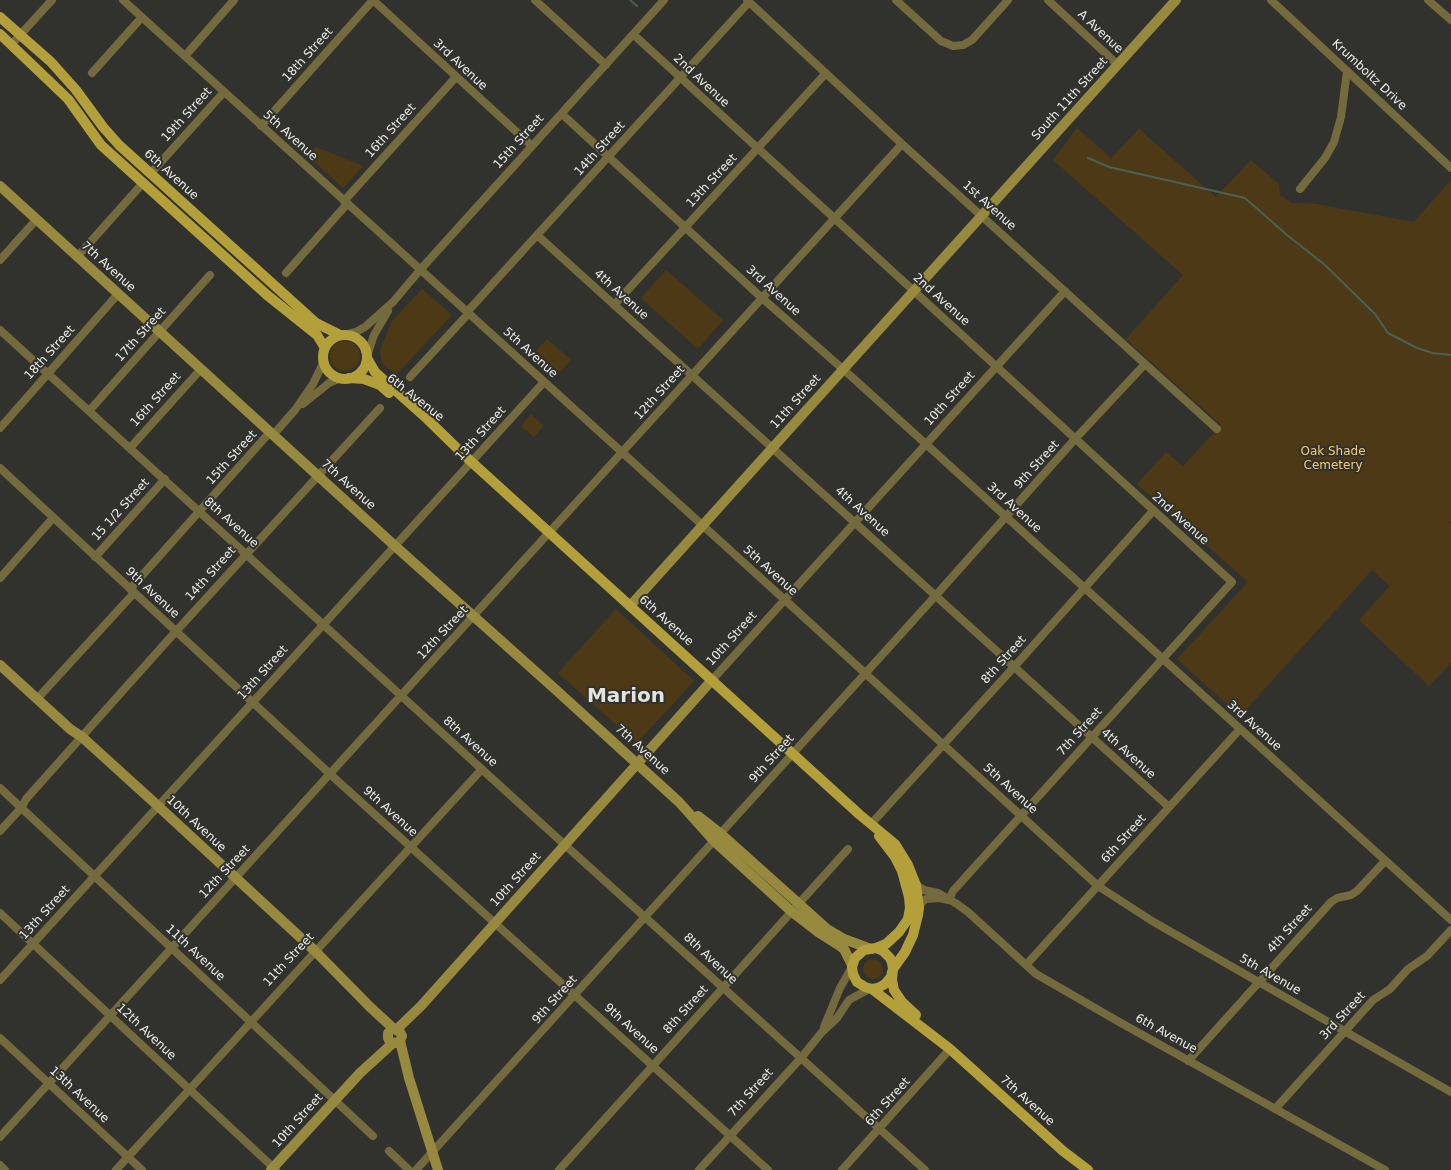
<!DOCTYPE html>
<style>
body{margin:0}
canvas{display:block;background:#31322e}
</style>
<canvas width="1451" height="1170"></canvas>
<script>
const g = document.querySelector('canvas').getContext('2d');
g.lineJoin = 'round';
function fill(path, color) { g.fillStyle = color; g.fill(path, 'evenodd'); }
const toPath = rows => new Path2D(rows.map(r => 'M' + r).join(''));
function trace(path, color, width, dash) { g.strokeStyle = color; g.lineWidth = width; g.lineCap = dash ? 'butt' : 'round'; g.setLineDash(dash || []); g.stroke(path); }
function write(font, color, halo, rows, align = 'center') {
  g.font = font + ' "DejaVu Sans",sans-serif'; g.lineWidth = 4; g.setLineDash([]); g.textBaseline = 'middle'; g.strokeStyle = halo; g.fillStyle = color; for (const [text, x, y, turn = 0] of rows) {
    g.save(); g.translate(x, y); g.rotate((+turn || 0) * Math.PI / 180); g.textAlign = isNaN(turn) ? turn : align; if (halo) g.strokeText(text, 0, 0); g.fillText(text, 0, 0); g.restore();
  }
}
fill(toPath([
 [1077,128,1111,158,1139,129,1216,197,1251,160,1279,184,1280,195,1291,203,1316,204,1414,222,1451,180,1451,521,1450,522,1451,524,1451,663,1429,686,1359,620,1390,586,1372,570,1240,716,1177,659,1248,582,1137,484,1166,452,1183,466,1221,425,1126,339,1183,275,1053,160],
 [316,147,363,166,343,188,308,156],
 [666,270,723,320,698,349,641,298],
 [422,289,452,315,396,375,382,363,380,350,392,321],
 [547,339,571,360,559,373,536,351],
 '330 356a15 15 0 1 1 30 0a15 15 0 1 1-30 0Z',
 [531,414,544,426,534,437,521,426],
 [616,609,694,681,637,743,558,673],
 '863 969a10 10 0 1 1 20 0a10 10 0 1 1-20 0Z'
]), '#4d3915');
trace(toPath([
 [630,0,637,6],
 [1088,158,1109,167,1245,198,1287,235,1325,265,1375,314,1388,333,1417,348,1432,353,1451,355]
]), '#4b6154', 2);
trace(toPath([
 [123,0,785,600,1098,886,1152,921,1451,1092],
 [373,0,532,146],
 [535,0,606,65],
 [747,0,902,144,1217,429],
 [896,0,941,41,953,46,963,45,972,40,1008,0],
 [1048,0,1118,65],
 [1271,0,1451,168],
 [1428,0,1451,20],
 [634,35,1232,582,953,891,949,900],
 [11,45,52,0],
 [185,56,234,0],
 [92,73,142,17],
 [562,114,762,298,853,378,1451,920],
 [261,126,373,0],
 [151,173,224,92],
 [1300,189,1325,158,1334,142,1341,117,1347,71],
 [344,201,456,77],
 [537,235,1169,807],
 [77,257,143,183],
 [0,260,36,220],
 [286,273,347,204],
 [614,305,757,149,826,73],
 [467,312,749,2],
 [0,330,565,845,925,1170],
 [344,335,356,332,365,327,393,302,420,270,664,0],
 [367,356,374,335,388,311],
 [410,377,468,314],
 [303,404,329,383,340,378],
 [89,411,210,275],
 [0,428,118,294],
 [273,435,295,410,313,384,324,361],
 [130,448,201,369],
 [0,468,330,774,768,1170],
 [95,557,165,479],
 [0,578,53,518],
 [130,589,270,432],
 [712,680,1065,291],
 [37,699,134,593],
 [0,788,373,1136],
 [871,824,1014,667,1153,511],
 [0,831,22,807,26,799,169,639,380,408],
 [916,885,924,890,938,893,957,904,968,912,1036,974,1121,1023,1385,1170],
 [919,908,922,902,926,899,940,898,947,900],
 [0,913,276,1170],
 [1026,965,1240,729],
 [0,980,544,382],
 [824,1027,840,988,852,967],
 [0,1038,142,1170],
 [1188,1061,1331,902,1337,898,1351,895,1357,891,1385,861],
 [1275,1109,1373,1000,1390,989,1408,969,1427,956,1451,930],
 [0,1137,902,144],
 [389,1151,409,1170],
 [0,1165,5,1170],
 [116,1170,482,769],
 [416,1170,929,603,1075,439,1145,364],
 [559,1170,848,849],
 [699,1170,801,1058,822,1032,837,1018,849,1000,869,989],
 [842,1170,950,1049]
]), '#736a3d', 8);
trace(toPath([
 [0,186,395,546,555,689,679,802,714,841,791,911,818,932,840,946,844,949,852,965],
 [630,606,1176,0],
 [0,665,70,729,82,737,158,806,315,951,370,1007,394,1029,400,1032,402,1036,400,1041,396,1043,390,1042,388,1038,388,1033],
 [698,816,721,834,827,929,844,939,871,949],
 [396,1030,421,1006,712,680],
 [400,1041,409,1078,438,1170],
 [271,1170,360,1073,393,1043]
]), '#97893d', 10);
trace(toPath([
 [0,17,51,62,76,90,103,127,119,145,316,323,340,335],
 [0,34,68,99,101,145,267,295,317,335,325,348],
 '323 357a22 22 0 1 1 44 0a22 22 0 1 1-44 0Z',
 [367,358,375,372,386,382,424,416,465,456,860,815,895,844,908,865,916,885,919,908,918,915,913,935,905,952,893,969],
 [349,378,364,379,380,385,389,393],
 [876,948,886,944,899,932,908,919,910,908,909,897,902,871,895,857,879,836],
 [892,972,891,977,885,984,878,988,872,989,865,987,857,982,853,974,852,967,855,958,864,950,876,948,883,951,890,958,892,963,893,969,892,980,894,990,902,1002,916,1015],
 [872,989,950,1049,1063,1151,1088,1170]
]), '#b3a03a', 10);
write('12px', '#ededea', '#31322e', [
 ["A Avenue",1100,32,43],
 ["18th Street",308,55,-48],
 ["3rd Avenue",460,65,43],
 ["Krumboltz Drive",1369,75,43],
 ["2nd Avenue",701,81,43],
 ["South 11th Street",1070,99,-48],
 ["19th Street",187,115,-48],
 ["16th Street",391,131,-48],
 ["5th Avenue",290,136,42],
 ["15th Street",519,142,-48],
 ["14th Street",600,149,-48],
 ["6th Avenue",171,175,42],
 ["13th Street",712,181,-47],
 ["1st Avenue",989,206,42],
 ["7th Avenue",108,267,42],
 ["3rd Avenue",773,291,42],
 ["4th Avenue",621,295,42],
 ["2nd Avenue",941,300,42],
 ["17th Street",141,335,-48],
 ["18th Street",50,353,-48],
 ["5th Avenue",530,353,42],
 ["12th Street",660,393,-48],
 ["6th Avenue",415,398,38],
 ["10th Street",950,399,-48],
 ["16th Street",156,400,-48],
 ["11th Street",796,402,-48],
 ["13th Street",481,434,-48],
 ["15th Street",232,458,-48],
 ["9th Street",1037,465,-48],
 ["7th Avenue",348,485,42],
 ["3rd Avenue",1014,508,42],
 ["15 1/2 Street",121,510,-48],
 ["4th Avenue",862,512,42],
 ["2nd Avenue",1180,519,42],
 ["8th Avenue",231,523,42],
 ["5th Avenue",770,571,42],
 ["14th Street",211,574,-48],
 ["9th Avenue",152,593,43],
 ["6th Avenue",666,621,42],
 ["12th Street",443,633,-47],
 ["10th Street",732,639,-48],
 ["8th Street",1004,660,-48],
 ["13th Street",263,673,-48],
 ["3rd Avenue",1254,726,42],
 ["7th Street",1080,732,-48],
 ["8th Avenue",470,742,42],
 ["7th Avenue",642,750,42],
 ["4th Avenue",1128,754,42],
 ["9th Street",772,759,-48],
 ["5th Avenue",1010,789,42],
 ["9th Avenue",390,812,42],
 ["10th Avenue",196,824,43],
 ["6th Street",1124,839,-48],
 ["12th Street",225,872,-47],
 ["10th Street",516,880,-48],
 ["13th Street",45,913,-48],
 ["4th Street",1290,929,-48],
 ["11th Avenue",195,953,43],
 ["8th Avenue",710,959,43],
 ["11th Street",289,960,-47],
 ["5th Avenue",1270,975,30],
 ["9th Street",555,1000,-48],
 ["8th Street",686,1010,-48],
 ["3rd Street",1343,1016,-47],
 ["9th Avenue",631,1029,42],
 ["12th Avenue",146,1032,43],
 ["6th Avenue",1166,1034,29],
 ["7th Street",751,1093,-48],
 ["13th Avenue",79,1095,43],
 ["7th Avenue",1027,1101,42],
 ["6th Street",888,1102,-48],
 ["10th Street",298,1121,-48]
]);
write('12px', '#f8c977', '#31322e', [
 ["Oak Shade",1333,452],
 ["Cemetery",1333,466]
]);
write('bold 20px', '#e3e4df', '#31322e', [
 ["Marion",626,697]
]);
</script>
